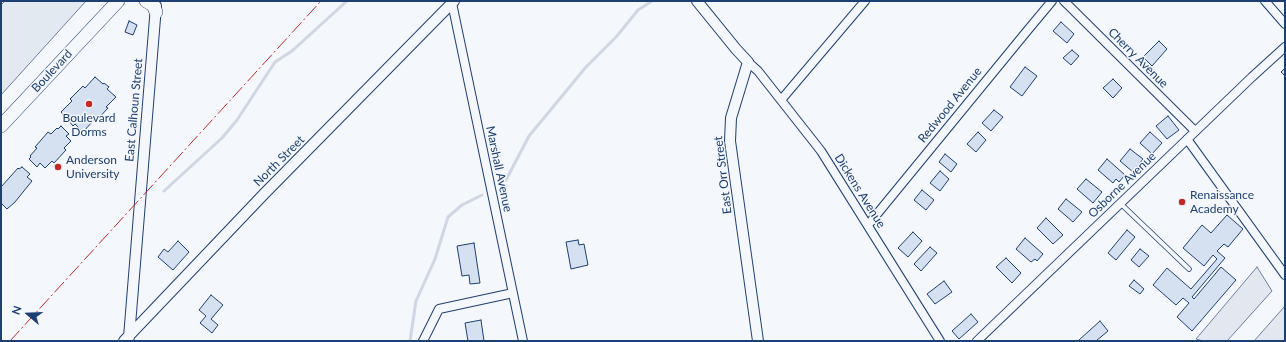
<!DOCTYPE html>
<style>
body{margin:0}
#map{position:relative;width:1286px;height:342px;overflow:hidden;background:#f4f7fb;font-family:Lato,sans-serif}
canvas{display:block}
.frame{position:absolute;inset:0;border:2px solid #1d3f73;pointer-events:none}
.north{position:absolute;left:8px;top:294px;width:40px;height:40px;-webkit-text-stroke:3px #f4f7fb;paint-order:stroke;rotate:289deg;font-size:11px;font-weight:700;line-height:16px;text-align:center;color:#1d3f73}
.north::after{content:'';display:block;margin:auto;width:14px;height:18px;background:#1d3f73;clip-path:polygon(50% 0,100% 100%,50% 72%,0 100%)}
</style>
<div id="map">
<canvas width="1286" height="342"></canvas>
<div class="frame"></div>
<div class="north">N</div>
</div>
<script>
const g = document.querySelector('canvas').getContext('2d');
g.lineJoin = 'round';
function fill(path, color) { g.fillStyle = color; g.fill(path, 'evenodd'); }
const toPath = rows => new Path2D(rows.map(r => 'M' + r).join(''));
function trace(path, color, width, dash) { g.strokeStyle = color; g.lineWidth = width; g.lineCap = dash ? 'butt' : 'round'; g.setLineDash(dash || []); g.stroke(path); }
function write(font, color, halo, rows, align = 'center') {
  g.font = font + ' Lato,sans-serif'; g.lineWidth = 3; g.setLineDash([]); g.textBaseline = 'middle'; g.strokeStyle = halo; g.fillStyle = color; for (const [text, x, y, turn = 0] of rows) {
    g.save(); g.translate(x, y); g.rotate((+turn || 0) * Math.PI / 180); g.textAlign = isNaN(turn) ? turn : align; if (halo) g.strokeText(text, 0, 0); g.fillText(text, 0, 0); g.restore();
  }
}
const green = toPath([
 [5,1,86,1,1,95,1,5,5,1]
]);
fill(green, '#e3e9f0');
trace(green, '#687fa3', 1);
const parking = toPath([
 [1257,267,1272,291,1227,341,1203,341,1196,339,1257,267],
 [1285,306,1285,341,1254,341,1285,306]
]);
fill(parking, '#e3e8f0');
trace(parking, '#687fa3', 1);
trace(toPath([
 [506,180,529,136,586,67,617,36,638,10,652,1],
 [164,191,222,138,237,120,275,62,292,51,347,1],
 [410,341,416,301,435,259,448,217,462,205,482,195]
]), '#cfd7e4', 3);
const building = toPath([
 [129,21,137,25,133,35,125,32,129,21],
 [1061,22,1074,34,1067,43,1053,31,1061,22],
 [1159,41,1167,49,1152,66,1143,57,1159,41],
 [1072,50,1079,56,1071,65,1063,58,1072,50],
 [1025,67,1037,76,1022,96,1010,87,1025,67],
 [1285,68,1285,76,1281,72,1285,68],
 [95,77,103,84,104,83,109,87,107,89,116,97,106,107,108,108,95,122,93,121,83,132,75,124,73,126,61,112,72,101,70,99,83,86,85,88,95,77],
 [1113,79,1122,88,1113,98,1103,88,1113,79],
 [994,110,1003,117,991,131,982,123,994,110],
 [1168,116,1179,130,1167,139,1156,126,1168,116],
 [61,126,69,134,66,136,71,141,64,148,66,150,54,163,52,161,45,168,40,163,37,167,29,159,31,157,30,156,37,148,35,147,48,132,51,134,57,128,58,129,61,126],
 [978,132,986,140,976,152,967,144,978,132],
 [1150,132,1162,143,1152,154,1140,143,1150,132],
 [1130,149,1143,159,1133,172,1120,161,1130,149],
 [945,154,957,164,951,172,939,162,945,154],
 [1107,159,1125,175,1119,182,1116,179,1113,183,1098,170,1107,159],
 [22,167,30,174,27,177,32,181,15,202,7,209,2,204,1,205,1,187,18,168,19,169,22,167],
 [940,171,949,179,940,191,930,183,940,171],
 [1086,179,1102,192,1093,203,1077,189,1086,179],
 [922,190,934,200,926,210,914,200,922,190],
 [1066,199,1082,212,1073,222,1058,209,1066,199],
 [1227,215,1243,229,1228,247,1224,244,1217,251,1225,258,1192,297,1194,299,1221,267,1236,280,1192,331,1177,317,1189,303,1183,298,1176,305,1153,285,1167,268,1191,289,1217,259,1213,255,1204,266,1183,248,1202,225,1211,233,1227,215],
 [1046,218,1063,235,1053,244,1037,228,1046,218],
 [1127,230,1135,237,1116,260,1108,253,1127,230],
 [913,232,922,241,908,257,898,248,913,232],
 [1025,238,1043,254,1037,261,1035,259,1031,262,1016,249,1025,238],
 [578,240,579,245,584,244,588,265,571,269,566,242,578,240],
 [178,241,189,252,173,270,158,257,164,249,168,252,178,241],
 [474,243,480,283,470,284,469,275,462,276,457,246,474,243],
 [930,247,937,253,921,271,914,264,930,247],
 [1140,249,1149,256,1139,267,1131,260,1140,249],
 [1006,258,1021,273,1012,283,996,267,1006,258],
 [1134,280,1144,289,1140,294,1129,286,1134,280],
 [944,281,952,292,935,304,927,294,944,281],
 [211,295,223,305,211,319,218,325,212,333,200,323,206,316,199,310,211,295],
 [971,314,978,322,959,339,952,331,971,314],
 [481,320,484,341,468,341,465,323,481,320],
 [1100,321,1108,331,1096,341,1080,341,1079,340,1100,321]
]);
fill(building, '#d5e0f0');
trace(building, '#1d3f73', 1);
const service = toPath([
 [1121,204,1189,269]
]);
const minor = toPath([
 [1064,1,1195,131],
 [1265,1,1285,24],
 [452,3,523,341],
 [748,62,758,71,821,151,940,341],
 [781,100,865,1],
 [1187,139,1285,275],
 [868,225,1027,31,1052,1],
 [423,341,439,309,513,293],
 [977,341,1252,77,1285,47]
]);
const tertiary = toPath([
 [697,1,736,49,748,62,731,118,730,141,758,341],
 [129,337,156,6],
 [124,341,264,194,454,1]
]);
const primary = toPath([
 [146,1,153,5,156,12],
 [1,126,118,1]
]);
trace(service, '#1d3f73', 5.5);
trace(minor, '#1d3f73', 10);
trace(tertiary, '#1d3f73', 12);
trace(primary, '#1d3f73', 14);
trace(service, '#f4f7fb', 4);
trace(minor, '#f4f7fb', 8);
trace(tertiary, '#f4f7fb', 10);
trace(primary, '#f4f7fb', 13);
trace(toPath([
 [10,341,321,1]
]), '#c62828', 1, [14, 3, 2, 3]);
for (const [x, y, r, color] of [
 [89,104,4,"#c62828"],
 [58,167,4,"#c62828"],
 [1182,202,4,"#c62828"]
]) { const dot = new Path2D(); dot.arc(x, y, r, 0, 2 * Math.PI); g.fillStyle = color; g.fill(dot); trace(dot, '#f4f7fb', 1.5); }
write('12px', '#1d3f73', '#f4f7fb', [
 ["Cherry Avenue",1138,58,45],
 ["Boulevard",52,71,-47],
 ["Redwood Avenue",950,105,-51],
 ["East Calhoun Street",134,110,-85],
 ["North Street",279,161,-45],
 ["Marshall Avenue",499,169,78],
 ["East Orr Street",723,175,-97],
 ["Osborne Avenue",1122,185,-44],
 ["Dickens Avenue",860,191,58]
]);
write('12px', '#1d3f73', '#f4f7fb', [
 ["Boulevard",89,118,"center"],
 ["Dorms",89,132,"center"],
 ["Anderson",66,160],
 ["University",66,174],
 ["Renaissance",1190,195],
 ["Academy",1190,209]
], 'left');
</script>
